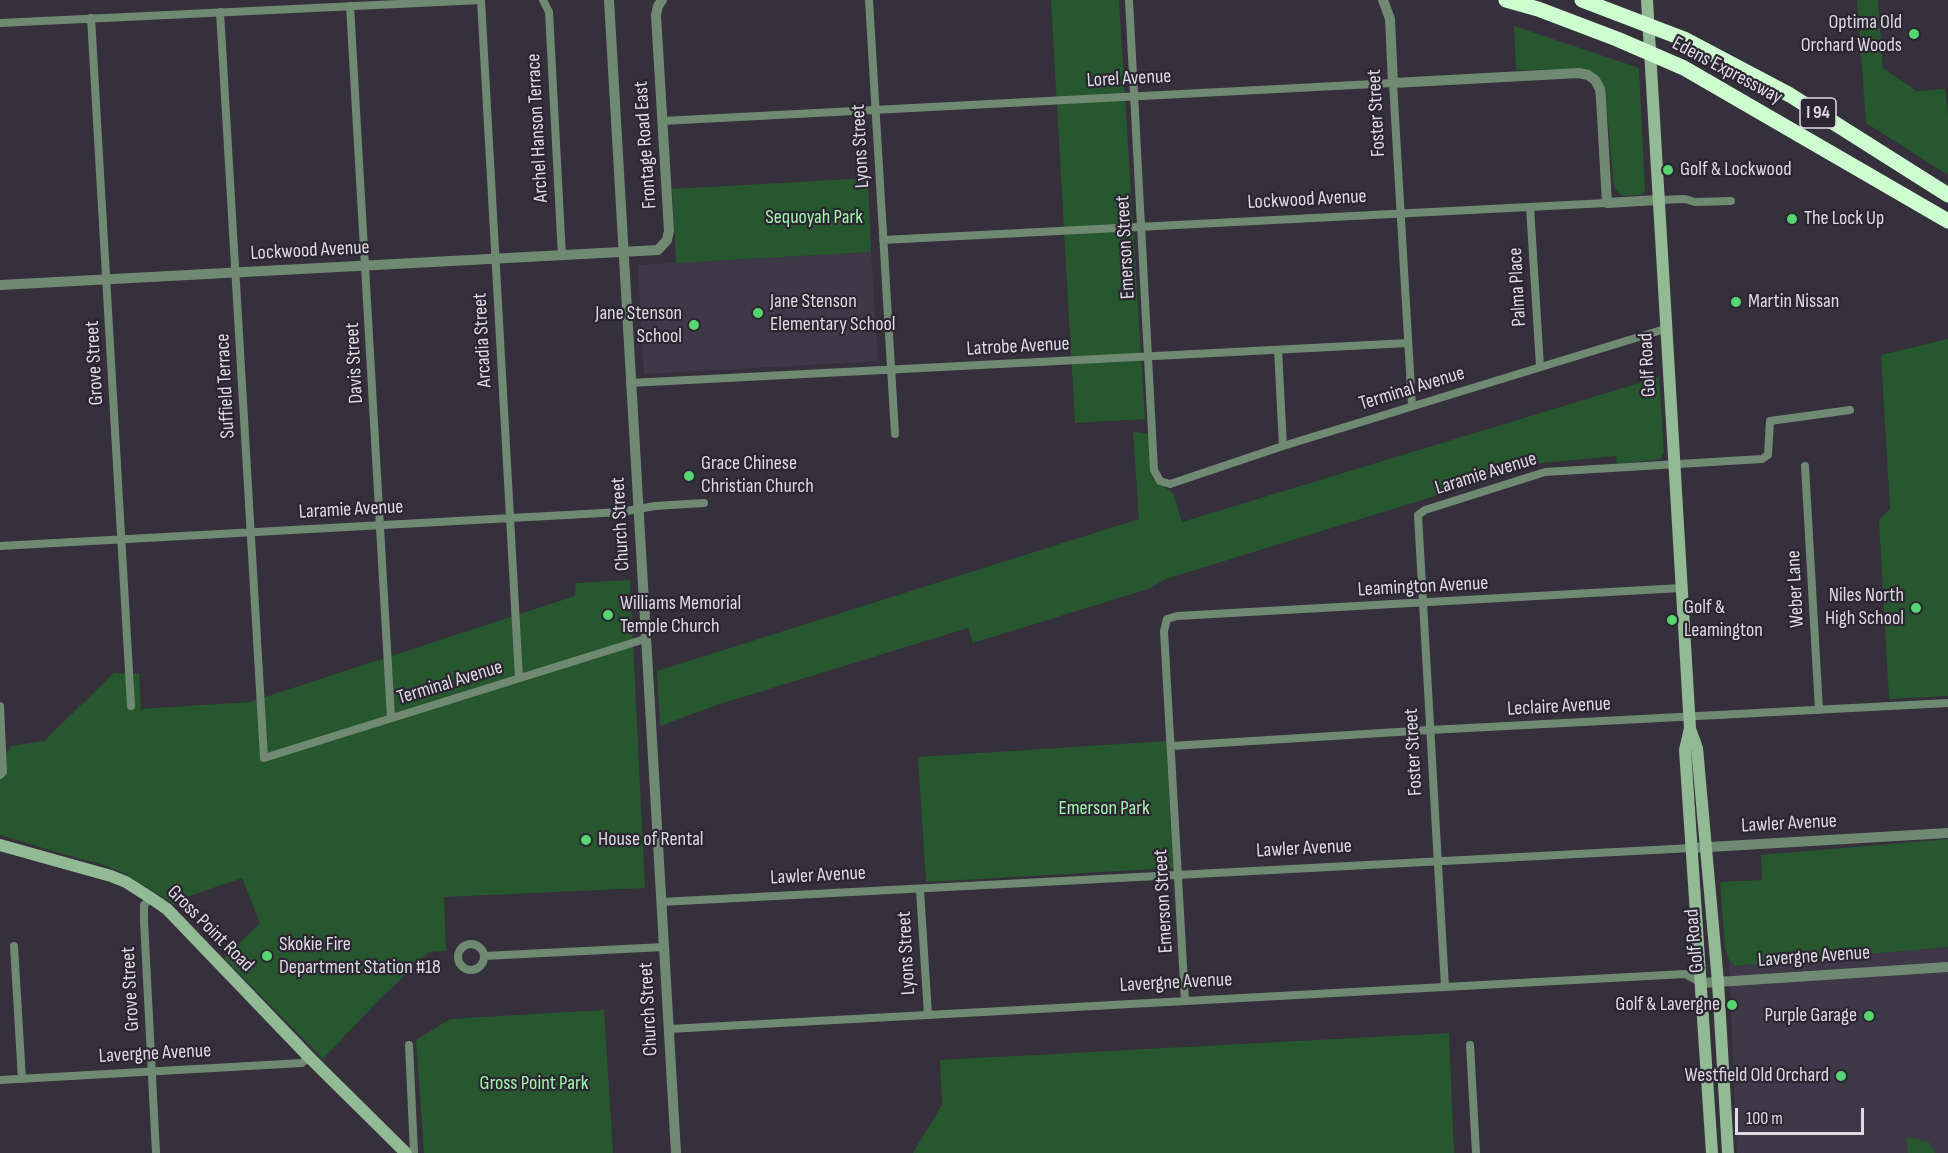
<!DOCTYPE html>
<style>
body{margin:0}
#map{position:relative;width:1948px;height:1153px;overflow:hidden;background:#35303b;font-family:"Sofia Sans Condensed",sans-serif}
canvas{display:block}
.scale{position:absolute;left:1735px;top:1108px;width:129px;height:27px;box-sizing:border-box;border:3px solid #dedbe3;border-top:0;padding-left:8px;font-size:18px;line-height:21px;white-space:nowrap;color:#dedbe3;-webkit-text-stroke:4px #2b2631;paint-order:stroke}
</style>
<div id="map">
<canvas width="1948" height="1153"></canvas>
<div class="scale">100 m</div>
</div>
<script>
const g = document.querySelector('canvas').getContext('2d');
g.lineJoin = 'round';
function fill(path, color) { g.fillStyle = color; g.fill(path, 'evenodd'); }
const toPath = rows => new Path2D(rows.map(r => 'M' + r).join(''));
function trace(path, color, width, dash) { g.strokeStyle = color; g.lineWidth = width; g.lineCap = dash ? 'butt' : 'round'; g.setLineDash(dash || []); g.stroke(path); }
function write(font, color, halo, rows, align = 'center') {
  g.font = font + ' "Sofia Sans Condensed",sans-serif'; g.lineWidth = 4.5; g.setLineDash([]); g.textBaseline = 'middle'; g.strokeStyle = halo; g.fillStyle = color; for (const [text, x, y, turn = 0] of rows) {
    g.save(); g.translate(x, y); g.rotate((+turn || 0) * Math.PI / 180); g.textAlign = isNaN(turn) ? turn : align; if (halo) g.strokeText(text, 0, 0); g.fillText(text, 0, 0); g.restore();
  }
}
fill(toPath([
 [871,252,878,361,644,374,638,265],
 [1948,947,1948,1153,1737,1153,1729,960,1736,966]
]), '#3f3849');
fill(toPath([
 [1051,0,1119,0,1145,419,1075,423],
 [1857,0,1878,0,1883,68,1917,91,1945,89,1948,114,1948,175,1866,123],
 [1514,26,1639,68,1645,192,1640,195,1622,196,1614,187,1606,99,1585,69,1516,70],
 [868,178,871,252,676,263,672,189],
 [1948,339,1948,696,1889,699,1879,520,1890,509,1881,355],
 [1659,377,1664,452,1660,459,1617,464,1616,456,1542,463,1166,579,1148,589,973,643,968,628,720,704,660,726,657,671,1139,519,1133,432,1149,434,1153,479,1173,493,1182,522],
 [630,580,645,888,444,897,446,951,429,952,379,1000,323,1059,224,958,260,923,242,878,181,899,175,905,124,873,101,864,63,854,0,835,0,761,12,746,44,741,114,673,139,674,141,709,250,702,575,596,576,583],
 [1166,741,1173,868,926,882,918,757],
 [1948,839,1948,947,1735,966,1729,960,1725,948,1720,882,1762,880,1761,855],
 [604,1010,613,1153,424,1153,416,1040,450,1019],
 [1449,1033,1454,1153,913,1153,942,1105,940,1060],
 [1906,1137,1929,1142,1935,1153,1908,1153]
]), '#26572f');
trace(toPath([
 [481,0,519,678],
 [543,0,549,12,562,256],
 [869,0,895,434],
 [1129,0,1154,470,1160,481,1170,484,1283,446,1665,329],
 [350,6,391,718],
 [220,12,264,758,645,639],
 [91,18,131,706],
 [0,23,481,0],
 [662,121,1393,83,1412,406],
 [1658,200,1685,199,1695,202,1731,201],
 [1530,207,1540,366],
 [883,240,1607,203],
 [1278,350,1283,446],
 [630,383,1408,343],
 [1805,466,1819,710],
 [0,546,621,512,655,506,704,503],
 [0,706,3,772,0,775],
 [1171,746,1430,730,1948,703],
 [920,890,928,1015],
 [151,898,144,905,144,921,156,1153],
 [661,902,1692,848],
 '458 957a13 13 0 1 1 26 0a13 13 0 1 1-26 0Z',
 [14,946,22,1079],
 [484,956,664,947],
 [1445,987,1418,515,1425,510,1545,472,1762,459,1768,455,1770,421,1850,410],
 [1185,1001,1164,631,1167,619,1177,616,1681,588],
 [669,1029,1685,974,1702,983],
 [409,1045,414,1153],
 [1470,1045,1476,1153],
 [0,1080,302,1063,309,1057]
]), '#708972', 8);
trace(toPath([
 [609,0,676,1153],
 [1383,0,1390,19,1393,83,1579,73,1588,75,1595,80,1600,89,1601,99,1607,203,1658,200],
 [0,285,658,250,667,240,669,231,656,15,658,6,662,0],
 [1692,848,1948,833],
 [1702,983,1948,967]
]), '#708972', 10);
trace(toPath([
 [1647,0,1690,728,1685,750,1712,1153],
 [1690,729,1697,748,1718,982,1728,1153],
 [0,845,111,876,126,882,151,898,167,909,309,1057,406,1153]
]), '#91ba95', 12);
trace(toPath([
 [1506,0,1538,9,1617,39,1684,68,1948,221],
 [1582,0,1684,39,1790,95,1948,195]
]), '#ccfed0', 15);
for (const [x, y, r, color] of [
 [1914,34,6,"#57d570"],
 [1668,170,6,"#57d570"],
 [1792,219,6,"#57d570"],
 [1736,302,6,"#57d570"],
 [758,313,6,"#57d570"],
 [694,325,6,"#57d570"],
 [689,476,6,"#57d570"],
 [1916,608,6,"#57d570"],
 [608,615,6,"#57d570"],
 [1672,620,6,"#57d570"],
 [586,840,6,"#57d570"],
 [267,956,6,"#57d570"],
 [1732,1005,6,"#57d570"],
 [1869,1016,6,"#57d570"],
 [1841,1076,6,"#57d570"]
]) { const dot = new Path2D(); dot.arc(x, y, r, 0, 2 * Math.PI); g.fillStyle = color; g.fill(dot); trace(dot, '#2b2631', 2); }
for (const [x, y, w] of [
 [1818,113,36]
]) { const box = new Path2D(); box.roundRect(x - w / 2, y - 15, w, 30, 4.5); g.fillStyle = '#2b2631'; g.fill(box); trace(box, '#dedbe3', 1.5); }
write('bold 18px', '#dedbe3', null, [
 ["I 94",1818,113]
]);
write('20px', '#dedbe3', '#2b2631', [
 ["Optima Old",1902,23,"right"],
 ["Orchard Woods",1902,46,"right"],
 ["Golf & Lockwood",1680,170],
 ["The Lock Up",1804,219],
 ["Jane Stenson",770,302],
 ["Elementary School",770,325],
 ["Martin Nissan",1748,302],
 ["Jane Stenson",682,314,"right"],
 ["School",682,337,"right"],
 ["Grace Chinese",701,464],
 ["Christian Church",701,487],
 ["Niles North",1904,596,"right"],
 ["High School",1904,619,"right"],
 ["Williams Memorial",620,604],
 ["Temple Church",620,627],
 ["Golf &",1684,608],
 ["Leamington",1684,631],
 ["House of Rental",598,840],
 ["Skokie Fire",279,945],
 ["Department Station #18",279,968],
 ["Golf & Lavergne",1720,1005,"right"],
 ["Purple Garage",1857,1016,"right"],
 ["Westfield Old Orchard",1829,1076,"right"]
], 'left');
write('20px', '#dedbe3', '#2b2631', [
 ["Edens Expressway",1727,71,28],
 ["Lorel Avenue",1129,79,-3],
 ["Foster Street",1377,113,-93],
 ["Archel Hanson Terrace",538,128,-93],
 ["Frontage Road East",646,145,-94],
 ["Lyons Street",861,146,-93],
 ["Lockwood Avenue",1307,200,-3],
 ["Emerson Street",1126,247,-93],
 ["Lockwood Avenue",310,251,-3],
 ["Palma Place",1518,287,-93],
 ["Arcadia Street",483,340,-93],
 ["Latrobe Avenue",1018,347,-3],
 ["Grove Street",95,363,-93],
 ["Davis Street",355,363,-93],
 ["Golf Road",1648,365,-93],
 ["Suffield Terrace",226,386,-93],
 ["Terminal Avenue",1412,389,-17],
 ["Laramie Avenue",1486,474,-17],
 ["Laramie Avenue",351,510,-3],
 ["Church Street",621,524,-93],
 ["Leamington Avenue",1423,587,-3],
 ["Weber Lane",1796,589,-93],
 ["Terminal Avenue",450,683,-17],
 ["Leclaire Avenue",1559,707,-3],
 ["Foster Street",1414,752,-93],
 ["Lawler Avenue",1789,824,-3],
 ["Lawler Avenue",1304,849,-3],
 ["Lawler Avenue",818,876,-3],
 ["Emerson Street",1164,901,-93],
 ["Gross Point Road",210,929,45],
 ["Golf Road",1695,941,-95],
 ["Lyons Street",907,953,-93],
 ["Lavergne Avenue",1814,957,-4],
 ["Lavergne Avenue",1176,983,-3],
 ["Grove Street",131,989,-93],
 ["Church Street",649,1009,-93],
 ["Lavergne Avenue",155,1054,-3]
]);
write('20px', '#a2f7ad', '#2b2631', [
 ["Sequoyah Park",814,218],
 ["Emerson Park",1104,809],
 ["Gross Point Park",534,1084]
]);
</script>
